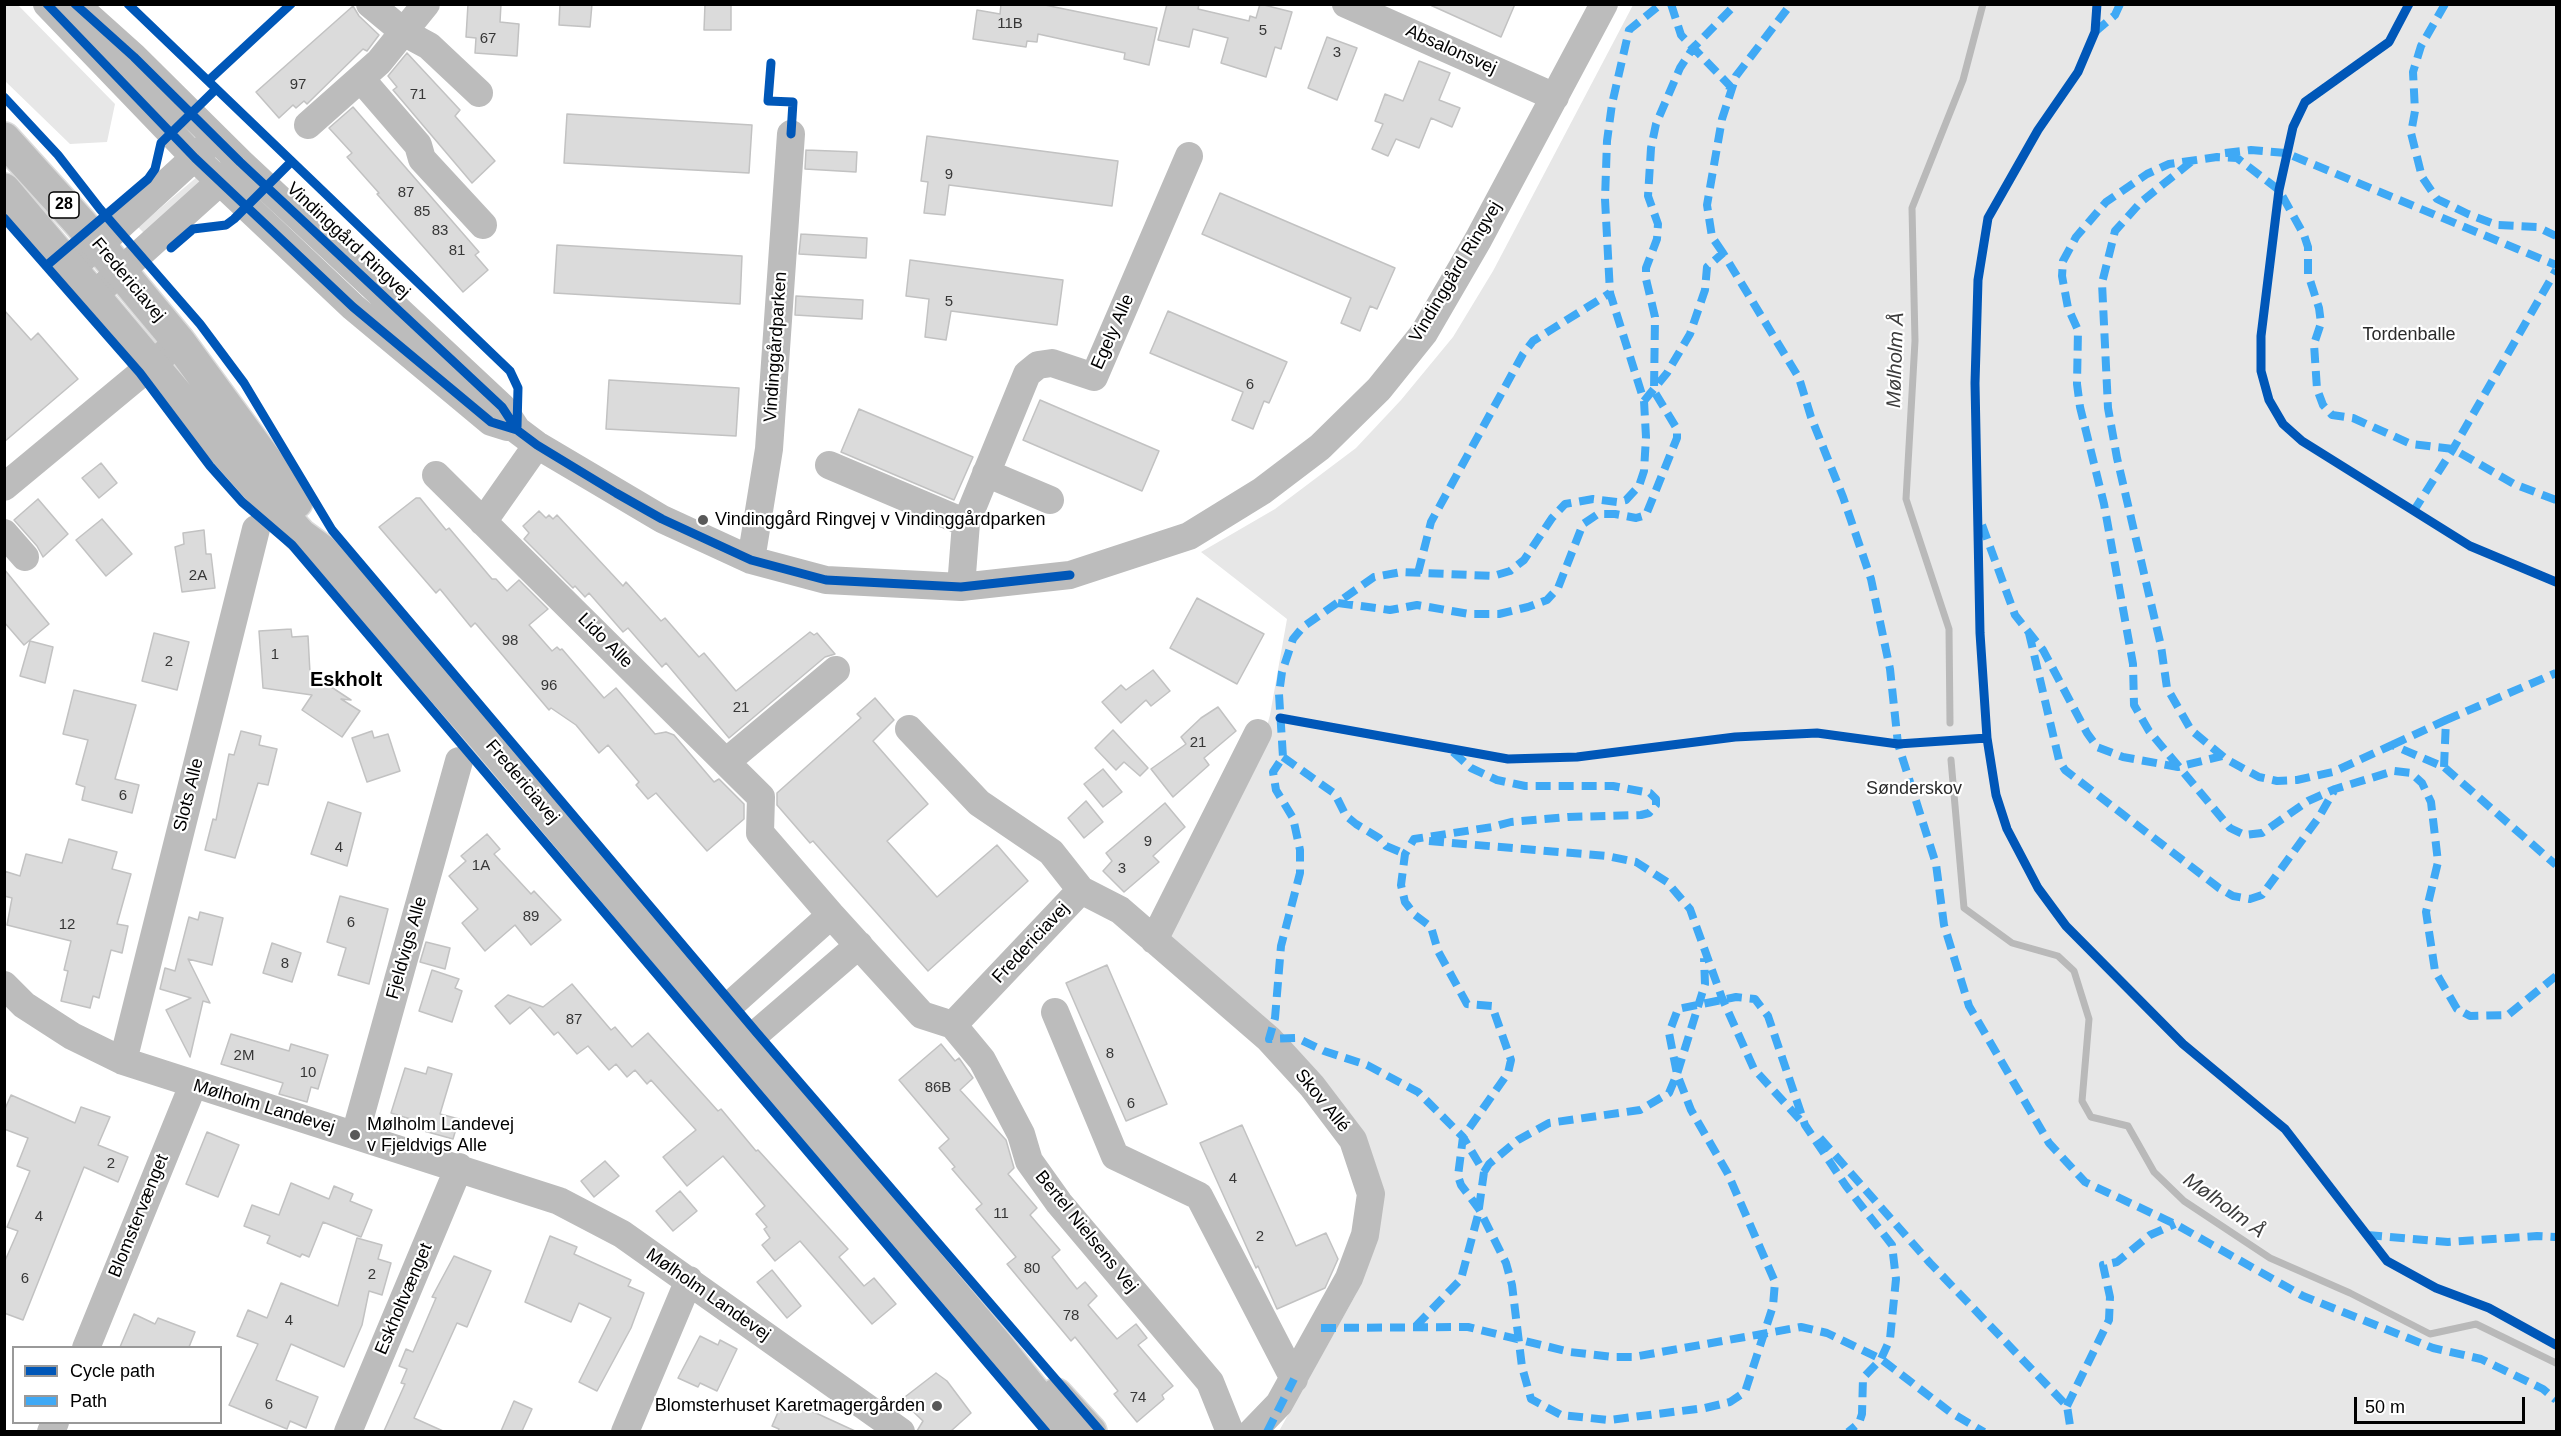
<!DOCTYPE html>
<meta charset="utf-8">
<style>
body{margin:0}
#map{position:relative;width:2561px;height:1436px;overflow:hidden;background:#fff;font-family:Helvetica,sans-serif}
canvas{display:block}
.frame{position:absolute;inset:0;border:6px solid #000;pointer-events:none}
.legend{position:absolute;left:12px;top:1346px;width:210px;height:78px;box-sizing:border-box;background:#fff;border:2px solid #999;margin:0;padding:8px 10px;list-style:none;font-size:18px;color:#000}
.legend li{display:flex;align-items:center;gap:12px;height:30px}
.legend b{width:30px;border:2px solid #999}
.scale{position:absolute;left:2354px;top:1397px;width:171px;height:27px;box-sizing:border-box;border:3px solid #000;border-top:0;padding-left:8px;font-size:18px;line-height:21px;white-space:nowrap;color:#000;-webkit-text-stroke:4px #fff;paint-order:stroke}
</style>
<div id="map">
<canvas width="2561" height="1436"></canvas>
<div class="frame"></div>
<ul class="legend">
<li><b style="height:8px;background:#0057b8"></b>Cycle path</li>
<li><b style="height:8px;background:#3fa9f5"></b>Path</li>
</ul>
<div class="scale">50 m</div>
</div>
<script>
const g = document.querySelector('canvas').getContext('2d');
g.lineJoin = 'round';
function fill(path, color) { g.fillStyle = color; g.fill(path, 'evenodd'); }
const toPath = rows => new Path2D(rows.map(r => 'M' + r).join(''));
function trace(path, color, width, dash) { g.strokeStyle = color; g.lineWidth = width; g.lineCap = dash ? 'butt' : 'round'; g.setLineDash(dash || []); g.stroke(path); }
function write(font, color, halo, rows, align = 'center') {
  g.font = font + ' Helvetica,sans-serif'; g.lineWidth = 4.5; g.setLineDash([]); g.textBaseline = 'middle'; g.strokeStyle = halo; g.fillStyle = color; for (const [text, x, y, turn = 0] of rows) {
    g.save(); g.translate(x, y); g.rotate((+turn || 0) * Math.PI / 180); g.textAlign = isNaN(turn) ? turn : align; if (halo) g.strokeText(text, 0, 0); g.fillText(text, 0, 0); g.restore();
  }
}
fill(toPath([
 [4,5,18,5,115,104,107,142,70,144,5,81],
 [1633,5,2556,5,2556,1431,1279,1431,1356,1294,1372,1248,1350,1124,1168,942,1259,755,1270,715,1287,619,1201,552,1275,509,1356,448,1401,400,1453,337,1493,271],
 [198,176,204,182,144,233,138,227]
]), '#e7e7e7');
trace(toPath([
 [1950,723,1949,629,1906,499,1915,341,1912,208,1963,80,1983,4],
 [1951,760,1964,908,2012,943,2058,956,2074,971,2089,1019,2082,1101,2091,1117,2128,1126,2154,1172,2184,1201,2270,1258,2350,1293,2430,1334,2476,1324,2556,1363]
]), '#b9b9b9', 7);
const building = toPath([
 [468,4,501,4,500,22,519,24,517,56,475,53,476,38,466,37,468,4],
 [560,4,592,4,590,27,559,25,560,4],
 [705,4,731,4,731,30,704,30,705,4],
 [1001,4,1040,4,1157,28,1149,65,1124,59,1125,53,1038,34,1037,42,1027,41,1026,47,973,39,977,10,1000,14,1001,4],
 [1167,4,1199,4,1198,9,1249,21,1250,16,1256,18,1260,4,1292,12,1281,49,1275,47,1266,77,1221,63,1228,38,1193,29,1189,47,1158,40,1167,4],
 [1428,4,1515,4,1501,37,1428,4],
 [353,6,359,16,379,35,367,51,363,49,307,104,304,101,296,108,293,105,279,118,256,92,353,6],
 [1327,37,1357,48,1337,100,1308,88,1327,37],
 [407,53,460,110,455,116,495,161,472,183,393,90,397,87,388,76,407,53],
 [1419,61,1450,73,1439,100,1460,108,1452,127,1431,118,1419,148,1396,139,1388,156,1372,149,1383,124,1375,121,1385,94,1403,101,1419,61],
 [353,107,479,252,475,255,488,270,463,292,377,194,379,193,347,157,352,153,329,128,353,107],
 [567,114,752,125,749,173,564,163,567,114],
 [927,136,1118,161,1112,206,949,185,945,215,924,213,928,182,921,181,927,136],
 [806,150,857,152,856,172,805,169,806,150],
 [1220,193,1395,268,1377,309,1370,306,1360,331,1341,323,1351,298,1202,234,1220,193],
 [801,234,867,238,866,258,799,254,801,234],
 [557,245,742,256,740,304,554,293,557,245],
 [910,260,1063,280,1057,325,951,311,946,340,925,337,929,299,906,296,910,260],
 [796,296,863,300,862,319,795,315,796,296],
 [4,310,31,340,38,333,78,379,4,442,4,310],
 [1168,311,1287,362,1269,403,1264,401,1253,429,1232,420,1243,392,1150,353,1168,311],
 [609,380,739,388,736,436,606,429,609,380],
 [1040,400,1159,451,1142,491,1023,440,1040,400],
 [859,409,973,457,954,500,841,452,859,409],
 [101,463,117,483,99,498,82,478,101,463],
 [416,498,420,498,446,530,449,528,492,579,496,579,507,591,519,580,548,609,529,625,552,651,557,647,560,650,562,649,604,698,616,688,655,734,666,732,674,735,714,782,719,779,744,804,744,819,707,851,656,793,648,799,636,785,639,782,608,745,599,753,576,725,551,708,549,710,477,625,475,623,471,627,440,589,436,593,379,527,416,498],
 [38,499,68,534,43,557,37,546,14,520,38,499],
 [539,511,546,518,549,515,553,519,557,515,623,586,626,582,661,621,665,618,699,657,704,653,736,691,810,632,814,635,817,633,835,654,825,657,729,738,666,663,662,667,628,628,623,632,589,593,585,597,575,586,573,588,524,539,529,533,523,526,539,511],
 [102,519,132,554,106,576,76,540,102,519],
 [204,530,206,554,211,554,215,588,182,592,175,547,184,544,183,533,204,530],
 [4,569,49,624,24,645,4,622,4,569],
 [1197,598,1264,634,1237,684,1170,648,1197,598],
 [291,629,292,637,308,636,310,673,351,700,341,699,360,711,342,737,302,710,312,695,263,688,259,631,291,629],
 [154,633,189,642,177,690,142,681,154,633],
 [30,641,53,647,45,683,20,676,30,641],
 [1153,670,1170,691,1151,706,1146,700,1121,723,1102,702,1121,685,1126,690,1153,670],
 [74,690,136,705,115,779,139,785,132,813,82,800,85,787,76,784,88,740,63,734,74,690],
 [875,698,894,720,873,741,928,804,887,841,937,897,997,845,1028,881,928,971,813,841,810,843,777,805,777,793,861,718,857,714,875,698],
 [1218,707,1236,731,1204,758,1209,765,1173,797,1151,769,1186,744,1181,737,1201,718,1218,707],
 [1113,730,1148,768,1140,776,1124,762,1116,770,1095,748,1113,730],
 [241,731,261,736,259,745,277,749,268,785,258,783,235,858,205,850,213,819,216,820,229,754,234,755,241,731],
 [372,731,374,738,388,734,400,771,367,782,352,738,372,731],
 [1103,769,1122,792,1103,807,1084,784,1103,769],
 [1086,801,1103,822,1084,838,1068,818,1086,801],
 [328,802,361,813,347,866,311,854,328,802],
 [1165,803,1185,827,1153,856,1159,862,1124,892,1103,871,1112,861,1106,853,1165,803],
 [487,834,500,849,494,854,531,894,534,891,561,920,531,945,515,925,485,951,462,923,478,909,449,876,466,861,461,856,487,834],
 [69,839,117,852,112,869,131,874,117,924,128,926,122,953,111,950,99,998,93,996,90,1008,61,1001,68,971,64,970,71,941,7,925,12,898,4,896,4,871,20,876,26,854,62,863,69,839],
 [340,896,388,909,369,984,338,975,346,948,327,942,340,896],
 [200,912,223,918,212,965,188,959,210,1003,203,1001,190,1057,166,1010,191,998,160,989,165,968,175,971,189,917,198,920,200,912],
 [426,942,450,948,445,969,420,962,426,942],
 [272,943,301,953,292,982,263,973,272,943],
 [1107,965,1167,1104,1126,1121,1066,983,1107,965],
 [432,970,459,979,455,988,462,991,452,1022,419,1011,432,970],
 [572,984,611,1030,615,1027,632,1047,648,1033,718,1111,721,1109,756,1151,758,1150,848,1249,839,1257,864,1286,874,1278,896,1304,872,1324,800,1241,775,1261,762,1245,770,1238,764,1229,767,1227,756,1214,765,1206,723,1156,687,1186,663,1157,696,1130,651,1080,647,1084,635,1070,627,1077,616,1064,609,1070,588,1046,577,1054,558,1032,554,1035,530,1007,510,1024,495,1006,508,995,543,1007,572,984],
 [231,1034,289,1051,291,1044,328,1055,318,1089,311,1087,307,1102,279,1094,283,1083,221,1064,231,1034],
 [941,1044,955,1061,959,1058,973,1078,960,1090,1006,1140,1014,1168,1008,1174,1037,1208,1030,1215,1060,1250,1052,1257,1077,1289,1085,1282,1097,1296,1088,1305,1117,1339,1136,1324,1147,1338,1138,1345,1173,1386,1162,1395,1164,1399,1137,1422,1114,1394,1118,1391,1075,1337,1071,1341,1007,1264,1016,1257,976,1209,982,1204,952,1169,955,1167,939,1148,949,1139,899,1080,941,1044],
 [428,1067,452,1074,440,1114,459,1119,453,1139,424,1131,427,1124,391,1113,405,1068,426,1074,428,1067],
 [11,1095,75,1123,81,1107,110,1117,98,1145,128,1157,118,1182,84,1167,23,1320,4,1313,4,1263,18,1231,7,1227,30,1171,17,1166,28,1138,4,1129,4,1111,11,1095],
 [1242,1125,1296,1246,1326,1233,1338,1259,1325,1288,1277,1309,1258,1266,1256,1268,1200,1143,1242,1125],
 [207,1132,239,1145,218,1197,186,1184,207,1132],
 [605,1161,619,1176,594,1197,581,1181,605,1161],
 [291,1183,329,1199,334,1186,353,1194,350,1201,372,1210,361,1237,323,1222,309,1257,302,1254,300,1257,267,1243,270,1236,244,1226,252,1205,279,1215,291,1183],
 [680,1191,697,1211,673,1231,656,1211,680,1191],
 [550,1236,577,1247,574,1254,631,1280,628,1286,644,1293,631,1328,597,1391,579,1382,611,1318,579,1303,571,1322,525,1302,550,1236],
 [357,1238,382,1245,378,1259,391,1263,382,1295,369,1291,362,1325,344,1367,291,1344,276,1380,318,1397,306,1428,290,1421,287,1429,229,1405,258,1344,237,1336,248,1310,267,1318,281,1283,338,1306,357,1238],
 [454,1256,491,1271,467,1327,457,1323,414,1418,443,1431,384,1431,405,1384,401,1383,407,1369,399,1366,406,1349,413,1352,436,1298,432,1297,454,1256],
 [772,1270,801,1306,787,1318,757,1282,772,1270],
 [134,1314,155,1324,158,1318,195,1332,189,1347,120,1347,134,1314],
 [700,1336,718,1345,720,1340,737,1349,717,1391,700,1383,698,1387,678,1378,700,1336],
 [936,1373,947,1381,971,1413,951,1431,917,1431,923,1421,901,1400,936,1373],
 [514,1401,532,1409,522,1431,501,1431,514,1401],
 [792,1402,855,1431,778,1431,779,1429,772,1426,779,1410,787,1413,792,1402]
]);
fill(building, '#dbdbdb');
trace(building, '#c2c2c2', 1.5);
const major = toPath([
 [4,139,81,224,179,342,296,502],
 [4,190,202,425,300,535,322,551,485,738,997,1346,1065,1432],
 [1056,1395,1090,1432]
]);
trace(major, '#dbdbdb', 36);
trace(toPath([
 [47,4,195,158,353,307,491,422,507,427],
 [75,4,134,57,240,162,502,407,517,430,537,445,662,519,751,560,826,580,961,587,1070,575,1189,536,1262,491,1320,447,1379,389,1424,333,1478,240,1604,4],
 [370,4,405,33,429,46,479,93],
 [1346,4,1555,97],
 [361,79,418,145,422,159,483,225],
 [308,125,379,62,426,4],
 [69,269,99,245,208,145],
 [93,296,233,170],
 [829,465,966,523],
 [986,473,1050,500],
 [436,475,761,797,760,833,831,915,922,1015,953,1025],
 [4,487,179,342],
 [483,522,537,445],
 [4,533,25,557],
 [751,560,769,449,791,134],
 [961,587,966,523,1027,374,1038,365,1052,363,1094,377,1189,156],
 [909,729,979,803,1051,852,1081,890,953,1025],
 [726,762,836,670],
 [1081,890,1120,910,1269,1039,1312,1086,1353,1140,1371,1194,1365,1235,1349,1278,1279,1404,1252,1432],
 [1154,940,1258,733],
 [4,985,24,1005,72,1036,123,1061,559,1201,622,1234,901,1432],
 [1055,1012,1115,1156,1199,1196,1294,1379],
 [718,1016,831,915],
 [953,1025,982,1060,1021,1134,1029,1161,1059,1203,1210,1382,1230,1432],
 [743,1045,859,945],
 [123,1061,256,529],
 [355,1135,459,761],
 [86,1348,193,1085],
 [51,1432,55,1422],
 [348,1432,459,1167],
 [625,1432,689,1280]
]), '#bcbcbc', 28);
trace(major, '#bcbcbc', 33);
trace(toPath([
 [1671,4,1681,35,1730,86,1729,94],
 [2445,4,2421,46,2413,72,2415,111,2411,133,2422,177,2437,199,2468,214,2497,225,2537,227,2556,236],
 [2095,32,2115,15,2120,4],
 [2225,153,2251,150,2286,153,2556,265],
 [2191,162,2141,202,2115,231,2102,283,2108,408,2117,458,2161,646,2167,688,2191,730,2226,759,2259,777,2277,781,2297,780,2333,772,2392,745,2444,767,2556,865],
 [1723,253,1712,237,1707,205,1722,119,1736,76,1791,4],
 [1644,401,1667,373,1690,334,1705,290,1707,267,1723,253,1799,378,1811,417,1843,497,1871,579,1890,669,1898,744,1936,864,1944,925,1969,1006,2049,1143,2085,1182,2175,1224,2303,1296,2433,1348,2481,1359,2543,1389,2556,1400],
 [2556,500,2514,484,2453,449,2411,444,2353,418,2332,415,2323,405,2317,389,2314,344,2321,323,2319,308,2308,274,2308,247,2304,235,2279,190,2237,158,2217,157,2169,164,2147,174,2106,202,2076,237,2063,261,2062,276,2068,308,2078,330,2077,384,2080,407,2104,504,2133,664,2134,705,2149,731,2230,828,2245,835,2262,833,2308,801,2335,789,2394,771,2411,773,2422,783,2431,802,2438,862,2426,912,2435,971,2457,1009,2470,1016,2508,1015,2556,976],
 [2413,512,2453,449,2556,270],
 [1982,525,2015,615,2043,650,2087,733,2097,747,2123,757,2178,767,2222,756],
 [1418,573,1431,522,1523,354,1533,341,1610,293],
 [1338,603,1390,610,1417,605,1469,614,1499,614,1528,607,1547,600,1558,588,1583,524,1598,514,1615,514,1636,518,1646,515,1677,438,1677,429,1654,391,1655,317,1646,279,1646,268,1657,239,1658,224,1648,196,1651,148,1656,124,1680,68,1693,48,1736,4],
 [2029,633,2059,760,2065,770,2219,888,2233,896,2250,899,2262,895,2319,817,2335,789],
 [2392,745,2446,720],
 [1453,752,1471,768,1497,780,1525,786,1613,786,1650,793,1656,799,1656,805,1649,813,1641,815,1568,817,1511,822,1492,827,1414,839,1405,854,1401,885,1405,902,1415,915,1431,927,1438,951,1467,1004,1492,1006,1511,1060,1508,1073,1463,1137,1458,1176,1461,1185,1479,1209,1506,1263,1512,1285,1522,1367,1531,1399,1561,1415,1609,1420,1705,1408,1730,1402,1745,1392,1773,1306,1775,1282,1728,1174,1691,1110,1677,1074,1669,1033,1678,1009,1736,997,1755,999,1768,1016,1805,1125,1846,1186,1892,1245,1896,1279,1890,1339,1881,1359,1863,1378,1862,1414,1859,1423,1848,1432],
 [1283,757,1335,794,1346,816,1356,824,1379,838,1386,846,1405,854],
 [2444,767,2446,720,2556,673],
 [1429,841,1607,856,1636,862,1667,882,1690,909,1722,998,1754,1069,1802,1122],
 [1820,1138,1930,1263,2067,1406,2071,1432],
 [1484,1172,1489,1164,1518,1140,1549,1123,1640,1110,1669,1093,1677,1074,1705,984,1704,958],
 [2367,1235,2448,1242,2537,1236,2556,1237],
 [1416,1326,1461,1279,1478,1215,1484,1172,1463,1137,1418,1092,1367,1065,1324,1051,1297,1038,1269,1039,1275,1018,1281,946,1300,873,1300,850,1293,818,1276,790,1273,772,1283,757,1279,694,1282,672,1293,639,1303,627,1374,577,1402,572,1493,576,1510,571,1524,560,1552,518,1565,504,1593,499,1617,502,1626,500,1639,486,1644,471,1646,437,1644,401,1610,293,1605,199,1607,141,1612,104,1629,30,1661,4],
 [1321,1328,1468,1327,1570,1352,1613,1357,1633,1357,1801,1327,1827,1333,1881,1359,1950,1412,1984,1432],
 [2067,1406,2109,1320,2110,1297,2103,1265,2117,1262,2150,1235,2175,1224],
 [1267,1432,1294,1379]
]), '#3fa9f5', 8, [15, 8]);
trace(toPath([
 [47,4,195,158,353,307,491,422,517,430],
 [75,4,134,57,240,162,502,407,517,430,537,445,616,493,662,519,751,560,826,580,961,587,1070,575],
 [128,4,510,371,518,388,517,427],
 [2097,4,2095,32,2078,72,2038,130,1988,218,1978,280,1975,383,1980,633,1987,738,1996,795,2007,829,2038,888,2066,926,2183,1044,2285,1129,2387,1261,2436,1288,2489,1308,2556,1345],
 [2409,4,2389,42,2305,102,2293,127,2279,190,2261,336,2261,371,2269,400,2283,424,2302,441,2470,546,2556,582],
 [771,63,768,101,793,102,791,134],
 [208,81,291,4],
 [4,97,58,155,100,209,200,324,244,383,332,530,757,1033,1101,1432],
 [4,218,140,373,210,466,242,502,292,545,1046,1432],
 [171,248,193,229,226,225,234,219,291,162],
 [46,266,148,179,155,169,161,143,216,89],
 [1280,718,1508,759,1577,757,1735,737,1817,733,1898,744,1987,738]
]), '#0057b8', 9);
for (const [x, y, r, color] of [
 [703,520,6,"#595959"],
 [355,1135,6,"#595959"],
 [937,1406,6,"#595959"]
]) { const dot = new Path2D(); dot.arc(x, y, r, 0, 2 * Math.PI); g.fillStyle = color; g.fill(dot); trace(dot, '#fff', 2); }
write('15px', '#373737', null, [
 ["11B",1010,24],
 ["5",1263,31],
 ["67",488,39],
 ["3",1337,53],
 ["97",298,85],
 ["71",418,95],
 ["9",949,175],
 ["87",406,193],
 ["85",422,212],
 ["83",440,231],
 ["81",457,251],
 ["5",949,302],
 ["6",1250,385],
 ["2A",198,576],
 ["98",510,641],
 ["1",275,655],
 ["2",169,662],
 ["96",549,686],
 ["21",741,708],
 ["21",1198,743],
 ["6",123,796],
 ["9",1148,842],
 ["4",339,848],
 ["1A",481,866],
 ["3",1122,869],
 ["89",531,917],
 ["6",351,923],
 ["12",67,925],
 ["8",285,964],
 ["87",574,1020],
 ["8",1110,1054],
 ["2M",244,1056],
 ["10",308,1073],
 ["86B",938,1088],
 ["6",1131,1104],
 ["2",111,1164],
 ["4",1233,1179],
 ["11",1001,1214],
 ["4",39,1217],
 ["2",1260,1237],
 ["80",1032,1269],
 ["2",372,1275],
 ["6",25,1279],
 ["78",1071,1316],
 ["4",289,1321],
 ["74",1138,1398],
 ["6",269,1405]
]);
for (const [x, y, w] of [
 [64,205,30]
]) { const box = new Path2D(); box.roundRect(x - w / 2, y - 13, w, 26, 4.5); g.fillStyle = '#fff'; g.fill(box); trace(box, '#000', 1.5); }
write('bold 16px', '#000', null, [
 ["28",64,205]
]);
write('18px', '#000', '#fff', [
 ["Absalonsvej",1451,50,24],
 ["Vindinggård Ringvej",348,241,43],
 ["Vindinggård Ringvej",1456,272,-59],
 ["Fredericiavej",128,280,50],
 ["Egely Alle",1113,332,-66],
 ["Vindinggårdparken",776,347,-86],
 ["Lido Alle",605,641,45],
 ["Fredericiavej",522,782,50],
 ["Slots Alle",189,795,-76],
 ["Fredericiavej",1031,943,-47],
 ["Fjeldvigs Alle",407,948,-74],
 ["Skov Allé",1322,1101,51],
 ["Mølholm Landevej",264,1107,17],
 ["Blomstervænget",139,1216,-68],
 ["Bertel Nielsens Vej",1086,1232,51],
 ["Mølholm Landevej",708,1295,35],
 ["Eskholtvænget",404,1299,-67]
]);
write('18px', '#2b2b2b', '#fff', [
 ["Tordenballe",2409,335],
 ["Sønderskov",1914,789]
]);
write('18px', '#000', '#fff', [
 ["Vindinggård Ringvej v Vindinggårdparken",715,520],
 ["Mølholm Landevej",367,1125],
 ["v Fjeldvigs Alle",367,1146],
 ["Blomsterhuset Karetmagergården",925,1406,"right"]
], 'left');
write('italic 20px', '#3c3c3c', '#fff', [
 ["Mølholm Å",1896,360,-88],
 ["Mølholm Å",2224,1206,36]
]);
write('bold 20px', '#000', '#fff', [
 ["Eskholt",346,680]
]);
</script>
